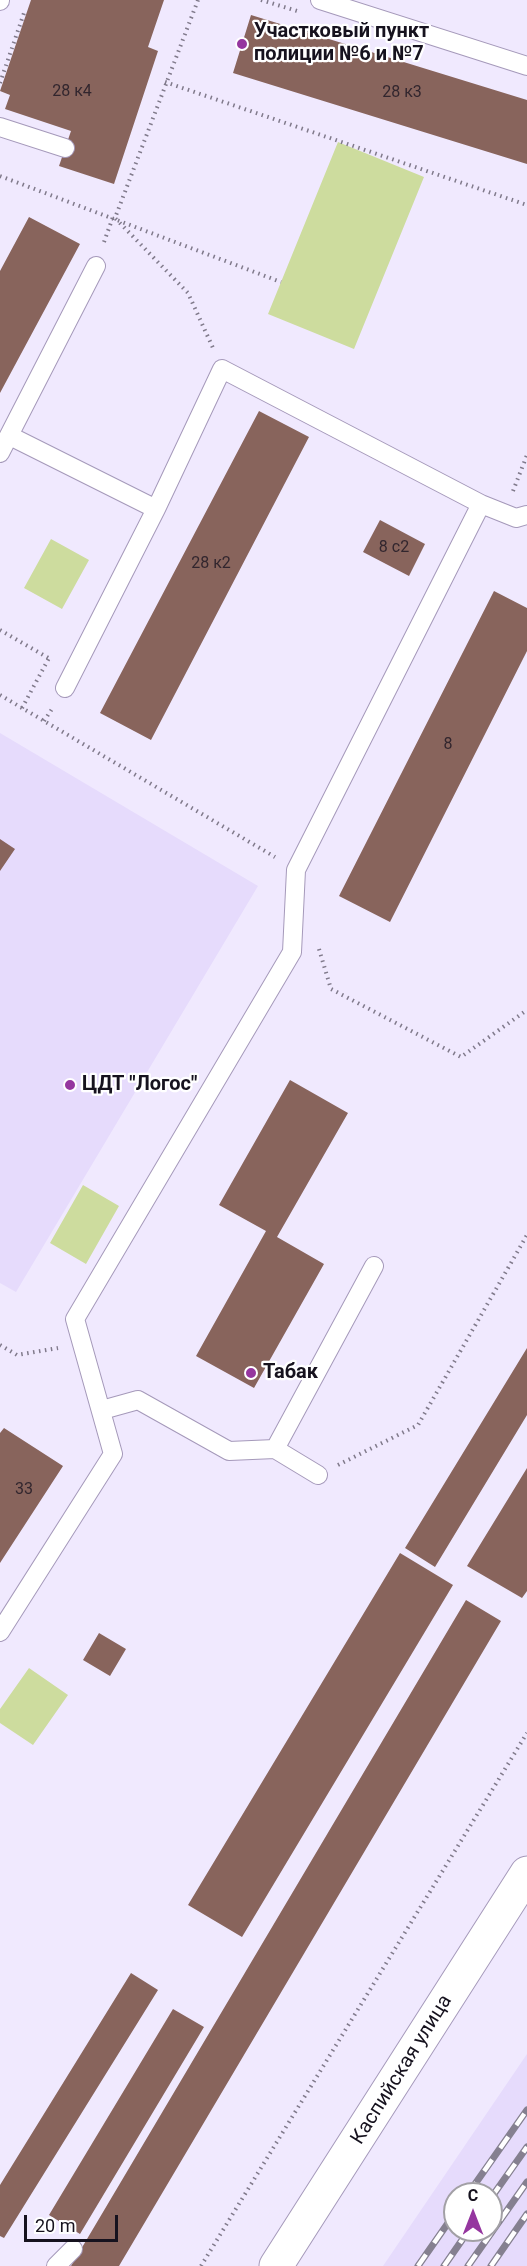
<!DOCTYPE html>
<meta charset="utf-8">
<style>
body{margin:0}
#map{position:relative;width:527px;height:2266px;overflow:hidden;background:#f0e9fe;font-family:Roboto,sans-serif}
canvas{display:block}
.north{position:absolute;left:443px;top:2182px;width:60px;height:60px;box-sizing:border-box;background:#fff;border:2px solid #a2a0a5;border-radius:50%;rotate:0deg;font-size:16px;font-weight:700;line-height:24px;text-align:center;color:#16121e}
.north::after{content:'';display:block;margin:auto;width:21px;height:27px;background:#95369f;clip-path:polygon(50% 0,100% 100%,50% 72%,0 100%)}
.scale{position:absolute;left:24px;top:2215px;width:94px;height:27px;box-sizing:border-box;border:3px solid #16121e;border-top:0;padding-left:8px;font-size:18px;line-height:21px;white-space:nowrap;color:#16121e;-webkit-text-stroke:4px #fff;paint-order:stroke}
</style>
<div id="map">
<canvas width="527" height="2266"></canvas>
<div class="north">С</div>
<div class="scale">20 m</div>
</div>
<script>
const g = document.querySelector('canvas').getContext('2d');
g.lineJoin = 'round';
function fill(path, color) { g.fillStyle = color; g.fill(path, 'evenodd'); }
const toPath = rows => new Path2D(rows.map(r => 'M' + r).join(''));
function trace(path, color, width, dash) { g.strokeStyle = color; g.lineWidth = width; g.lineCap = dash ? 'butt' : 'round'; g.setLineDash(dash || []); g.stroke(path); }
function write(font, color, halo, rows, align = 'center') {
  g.font = font + ' Roboto,sans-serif'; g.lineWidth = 4.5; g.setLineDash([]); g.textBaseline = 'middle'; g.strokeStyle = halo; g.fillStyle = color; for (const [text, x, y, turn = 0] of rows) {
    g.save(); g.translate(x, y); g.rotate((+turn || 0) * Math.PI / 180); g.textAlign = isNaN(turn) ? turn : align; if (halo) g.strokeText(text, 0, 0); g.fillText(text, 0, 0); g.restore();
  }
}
fill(toPath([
 [0,733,258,886,16,1292,0,1283],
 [527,2054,527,2266,383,2266],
 [455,2194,491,2194,491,2230,455,2230]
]), '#e6dbfc');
fill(toPath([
 [338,142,424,177,354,349,268,314],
 [51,539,89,560,62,609,24,588],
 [83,1185,119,1206,86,1264,50,1243],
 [29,1668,68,1695,33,1745,0,1723,0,1709]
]), '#cddc9e');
fill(toPath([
 [31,0,164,0,148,47,158,51,114,184,59,166,71,131,5,109,10,95,0,91],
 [251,15,527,100,527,164,233,73],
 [29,217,80,244,0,393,0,271],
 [259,411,309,437,151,740,100,713],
 [380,520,425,544,409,576,363,552],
 [494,591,527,608,527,651,390,922,339,896],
 [0,839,15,849,0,871],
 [290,1080,348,1113,277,1237,324,1264,254,1388,196,1356,266,1231,219,1205],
 [527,1348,527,1415,435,1567,405,1548],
 [4,1428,63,1466,0,1563,0,1433],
 [527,1468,527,1591,522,1598,467,1566],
 [400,1553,453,1585,242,1937,188,1905],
 [466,1600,501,1621,119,2266,71,2266],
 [99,1633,126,1649,110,1676,83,1660],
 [131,1973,158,1990,4,2238,0,2236,0,2185],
 [173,2009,204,2027,80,2234,49,2215]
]), '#88645c');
const lane = toPath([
 [320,0,527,66],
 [0,1,0,0],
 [0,127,65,148],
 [10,436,156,509],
 [0,453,96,266],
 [65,688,156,509,222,369,481,504],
 [102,1410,138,1400,229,1451,275,1449,318,1475],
 [275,1449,374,1266],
 [0,1632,113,1454,75,1319,292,952,296,870,481,504,516,518,527,515],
 [56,2266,73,2249]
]);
const secondary = toPath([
 [276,2266,527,1873]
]);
trace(lane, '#a599ba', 20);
trace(secondary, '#a599ba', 35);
trace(toPath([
 [198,0,115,218,188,293,213,348],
 [261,0,297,11],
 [307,32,309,21],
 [165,82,527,205],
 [0,83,24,13],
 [0,176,281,282],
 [104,242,113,217],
 [513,491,527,455],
 [0,630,52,660],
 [0,695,275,857],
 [22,708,49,658],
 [44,721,52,709],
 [319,949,331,989,461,1057,527,1010],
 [0,1345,17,1355,58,1348],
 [338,1465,418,1425,527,1235],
 [201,2266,527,1733]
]), '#807a8b', 4, [1.5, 4.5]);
trace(lane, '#fff', 18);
trace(secondary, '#fff', 33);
const rail = toPath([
 [468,2194,527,2110],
 [491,2198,527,2147],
 [418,2266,455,2213],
 [444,2266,469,2230],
 [468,2266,527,2182],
 [491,2266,527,2214]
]);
trace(rail, '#858090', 7);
trace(rail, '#fff', 4.5, [14]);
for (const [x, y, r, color] of [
 [242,44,6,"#95369f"],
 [70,1085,6,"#95369f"],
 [251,1373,6,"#95369f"]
]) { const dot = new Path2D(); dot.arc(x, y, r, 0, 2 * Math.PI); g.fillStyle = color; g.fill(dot); trace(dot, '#fff', 2); }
write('16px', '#32262e', null, [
 ["28 к4",72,92],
 ["28 к3",402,93],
 ["8 с2",394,548],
 ["28 к2",211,564],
 ["8",448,745],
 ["33",24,1490]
]);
write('bold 20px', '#16121e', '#fff', [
 ["Участковый пункт",254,32],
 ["полиции №6 и №7",254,55],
 ["ЦДТ \"Логос\"",82,1085],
 ["Табак",263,1373]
], 'left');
write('20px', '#16121e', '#fff', [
 ["Каспийская улица",402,2070,-58]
]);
</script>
